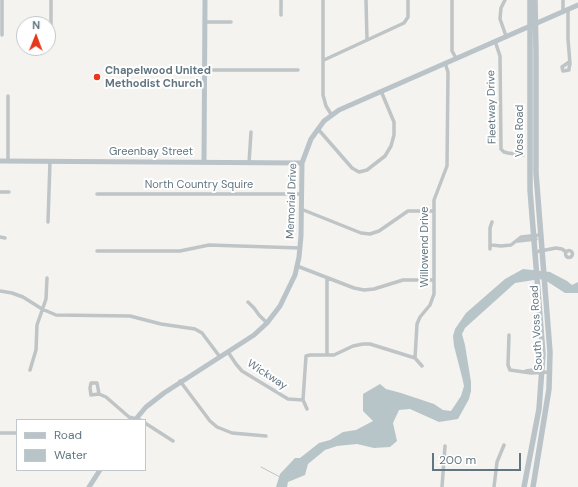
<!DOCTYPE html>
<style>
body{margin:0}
#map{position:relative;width:578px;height:487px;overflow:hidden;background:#f4f3ef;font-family:"DM Sans",sans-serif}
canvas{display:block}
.legend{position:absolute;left:16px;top:419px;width:130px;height:52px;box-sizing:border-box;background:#fff;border:1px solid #c0c8cd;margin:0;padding:5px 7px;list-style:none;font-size:12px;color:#627681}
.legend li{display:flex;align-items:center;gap:8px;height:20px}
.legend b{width:20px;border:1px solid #c0c8cd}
.north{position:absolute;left:16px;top:16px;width:40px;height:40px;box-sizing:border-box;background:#fff;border:1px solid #c0c8cd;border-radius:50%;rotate:1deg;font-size:11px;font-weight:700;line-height:16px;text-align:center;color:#627681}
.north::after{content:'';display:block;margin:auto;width:14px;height:18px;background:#e7371c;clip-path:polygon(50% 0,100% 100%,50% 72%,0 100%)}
.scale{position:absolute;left:432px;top:453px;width:89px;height:18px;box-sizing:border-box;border:2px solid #627681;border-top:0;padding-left:5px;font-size:12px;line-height:14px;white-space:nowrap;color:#627681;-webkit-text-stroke:3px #fff;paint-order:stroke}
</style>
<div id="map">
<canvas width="578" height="487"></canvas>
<ul class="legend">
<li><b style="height:5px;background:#bac3c8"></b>Road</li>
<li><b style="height:11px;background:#b7c5c8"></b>Water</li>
</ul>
<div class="north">N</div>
<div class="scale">200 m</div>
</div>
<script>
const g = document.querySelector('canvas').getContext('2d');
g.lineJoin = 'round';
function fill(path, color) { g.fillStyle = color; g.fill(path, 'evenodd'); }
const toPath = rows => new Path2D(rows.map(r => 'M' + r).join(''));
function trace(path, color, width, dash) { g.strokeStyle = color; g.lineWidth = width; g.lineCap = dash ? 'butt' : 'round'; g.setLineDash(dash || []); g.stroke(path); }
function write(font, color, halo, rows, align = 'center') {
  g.font = font + ' "DM Sans",sans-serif'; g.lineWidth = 4; g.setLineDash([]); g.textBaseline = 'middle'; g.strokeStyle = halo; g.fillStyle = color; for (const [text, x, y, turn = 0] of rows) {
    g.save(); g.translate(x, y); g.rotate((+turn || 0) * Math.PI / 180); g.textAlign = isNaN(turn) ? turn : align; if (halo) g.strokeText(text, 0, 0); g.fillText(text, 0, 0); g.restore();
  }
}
fill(toPath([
 [523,269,550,272,567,281,572,285,578,282,578,293,565,293,548,282,540,279,515,283,465,328,462,334,465,345,471,382,471,391,469,399,458,419,439,422,410,409,399,410,393,423,397,441,390,447,374,448,357,444,337,446,325,450,308,464,305,475,288,482,287,487,276,487,280,474,295,458,300,458,319,443,330,440,343,432,356,430,373,421,363,411,363,394,380,384,386,389,401,393,434,404,443,410,451,411,461,396,464,386,462,377,454,346,453,336,455,329,466,313,505,279]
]), '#b7c5c8');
trace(toPath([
 [261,467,280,477]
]), '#b7c5c8', 1);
trace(toPath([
 [2,0,2,35],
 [51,0,51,26],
 [323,0,323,95,326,106,331,114],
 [366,0,367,40],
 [452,0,452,51,456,58],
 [505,0,501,8,500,19,506,36],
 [563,0,563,12],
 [568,9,568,39,570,64,569,68,569,70,563,71,562,67,569,62],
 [281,15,281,0],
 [205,22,231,22],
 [495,41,500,56,501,149,504,152,508,153,523,155],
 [324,60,404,23,408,17,408,0],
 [204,70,298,70],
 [318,129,352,168,359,172,367,170,385,156,391,146,394,135,394,122,381,91],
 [8,161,8,96],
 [249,163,251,132],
 [0,192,9,192],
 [97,194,301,194],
 [301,209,361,233,370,234,379,231,408,211,433,211],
 [48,222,50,161],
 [0,237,5,238],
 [518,241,536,239],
 [491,245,501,246,511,245,521,237,540,235],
 [490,249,490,228,492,222],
 '565.5 254a3.5 3.5 0 1 1 7 0a3.5 3.5 0 1 1-7 0Z',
 [97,251,180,251,209,245,300,248],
 [535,252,556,248,562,249,566,252],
 [297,266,354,288,364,290,374,289,403,280,434,280],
 [0,291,12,293,23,297,42,309,56,315,130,316,161,324,195,329,202,333,220,357],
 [248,302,254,308,259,315,267,323],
 [509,335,508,365,510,370,531,373,550,372],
 [228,352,236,364,242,371,288,399,303,400],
 [327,355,327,278],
 [415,358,417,324,420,317,430,305,434,294,434,200,447,166,448,72,445,63],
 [30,370,36,350,37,325,46,299,47,278],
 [526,371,533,370,540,370,542,372],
 [180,381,210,421,217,427,232,433,266,436],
 [99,394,97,383,91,383,90,388,91,395,99,394,106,397,129,417,140,420],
 [307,409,303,400,306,356,310,355,334,355,353,346,363,344,370,344,415,358,422,366],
 [145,423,173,441],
 [0,433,17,433],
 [442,487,445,446],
 [494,487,497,462,504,445]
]), '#bfc4c6', 3.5);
trace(toPath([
 [0,161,302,163],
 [204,162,205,0],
 [135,420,146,407,164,393,254,335,267,323,280,306,295,275,299,257,301,236,302,163,311,139,324,121,339,110,578,5],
 [89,487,100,470]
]), '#bac3c8', 5);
trace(toPath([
 [524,487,539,409,543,354,530,190,530,0],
 [533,487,549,389,550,352,536,173,536,51,535,0]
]), '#bac3c8', 5.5);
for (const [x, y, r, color] of [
 [97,77,4,"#e7371c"]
]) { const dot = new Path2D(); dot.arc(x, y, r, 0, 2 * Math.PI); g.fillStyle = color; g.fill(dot); trace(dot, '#fff', 1.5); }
write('bold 11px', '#627681', '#fff', [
 ["Chapelwood United",105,71],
 ["Methodist Church",105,84]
], 'left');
write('11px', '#627681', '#fff', [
 ["Fleetway Drive",492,107,-91],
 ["Voss Road",520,131,-90],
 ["Greenbay Street",151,152],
 ["North Country Squire",199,185],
 ["Memorial Drive",292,201,-88],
 ["Willowend Drive",425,247,-90],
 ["South Voss Road",537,328,-93],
 ["Wickway",267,375,33]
]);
</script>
